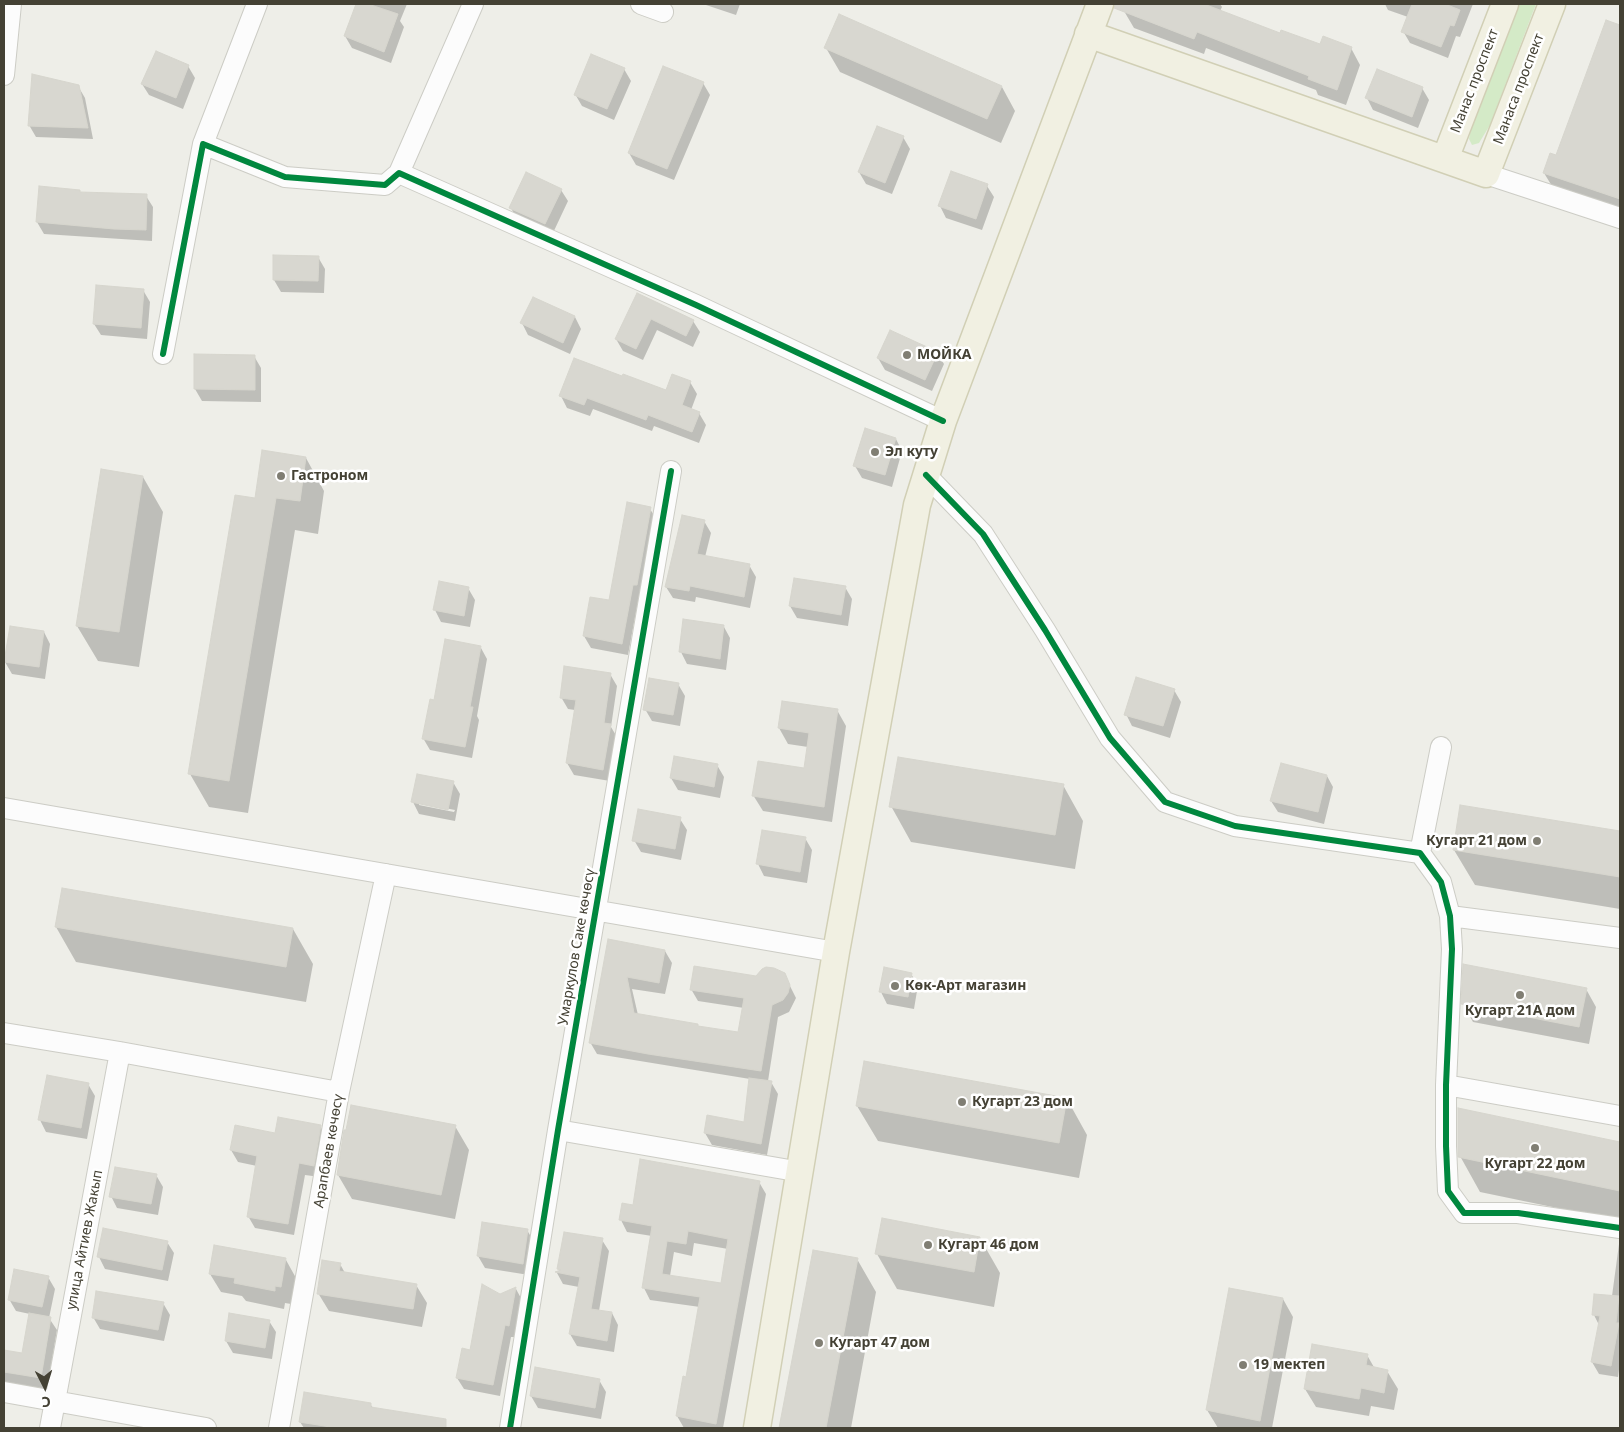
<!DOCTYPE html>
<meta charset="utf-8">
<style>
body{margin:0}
#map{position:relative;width:1624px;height:1432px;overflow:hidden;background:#eeeee8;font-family:"Noto Sans",sans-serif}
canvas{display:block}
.frame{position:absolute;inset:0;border:5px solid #444134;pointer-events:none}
.north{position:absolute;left:20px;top:1362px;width:50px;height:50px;-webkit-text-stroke:4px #fff;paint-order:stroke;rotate:175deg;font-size:14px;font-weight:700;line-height:20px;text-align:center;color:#444134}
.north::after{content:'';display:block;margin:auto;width:18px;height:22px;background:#444134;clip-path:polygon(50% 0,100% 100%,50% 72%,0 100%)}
</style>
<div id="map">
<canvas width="1624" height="1432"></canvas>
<div class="frame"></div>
<div class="north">С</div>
</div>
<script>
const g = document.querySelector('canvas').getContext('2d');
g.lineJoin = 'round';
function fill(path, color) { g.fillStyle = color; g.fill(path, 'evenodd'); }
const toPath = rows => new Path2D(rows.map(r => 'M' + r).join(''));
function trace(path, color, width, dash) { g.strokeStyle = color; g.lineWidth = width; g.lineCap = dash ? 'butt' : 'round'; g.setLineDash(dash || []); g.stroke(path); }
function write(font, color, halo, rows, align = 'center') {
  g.font = font + ' "Noto Sans",sans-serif'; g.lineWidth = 5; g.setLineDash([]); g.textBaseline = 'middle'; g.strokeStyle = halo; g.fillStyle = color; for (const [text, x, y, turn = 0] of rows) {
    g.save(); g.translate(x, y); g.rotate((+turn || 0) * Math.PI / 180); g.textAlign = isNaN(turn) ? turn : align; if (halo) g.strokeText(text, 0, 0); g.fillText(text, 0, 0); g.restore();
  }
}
fill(toPath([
 [1519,4,1536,4,1490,125,1479,143,1472,145,1469,139,1471,129]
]), '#d4eac7');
fill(toPath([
 [358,4,407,4,400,21,404,27,391,63,352,48,345,36],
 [703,4,740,4,736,15],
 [1127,4,1220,4,1222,7,1220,11,1281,34,1321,45,1351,48,1360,65,1346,105,1318,95,1316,90,1206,48,1204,54,1134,28,1124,11],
 [1385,4,1473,4,1460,37,1456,36,1448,58,1410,43,1403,31,1408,17,1388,10],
 [1606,22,1620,27,1620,217,1558,196,1544,173,1556,157],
 [826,48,1002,87,1015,111,1001,143,840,72],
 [188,66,195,78,183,109,149,95,142,84],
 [624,69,631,81,614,120,582,106,575,94],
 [703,83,710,95,674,180,636,165,629,153],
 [78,86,85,98,93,139,36,137,29,125],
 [1422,88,1429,100,1418,128,1373,110,1367,98],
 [903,137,910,149,892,194,866,184,859,172],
 [987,186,994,197,982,230,946,218,940,206],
 [40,187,80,193,146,196,153,207,152,241,44,234,37,222],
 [561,190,568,201,552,235,517,219,511,208],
 [318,257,325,269,324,293,281,292,274,280],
 [143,290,150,302,147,339,101,335,94,324],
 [638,295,693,321,700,332,693,347,657,330,643,360,623,351,616,339],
 [533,298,575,317,581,329,570,354,528,335,522,323],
 [937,353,944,364,932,391,885,370,878,358],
 [254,356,261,368,261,402,202,401,195,389],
 [690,382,697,394,691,410,699,413,706,425,699,443,654,426,652,431,593,409,590,416,567,408,561,396,667,392],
 [896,439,902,451,892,487,862,478,855,466],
 [306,458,324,491,318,534,295,530,248,813,209,807,190,774,256,499],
 [143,477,163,512,139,667,98,661,77,626],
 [650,509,657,520,643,597,639,596,628,655,591,648,584,636,591,598,610,602],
 [704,521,711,533,705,557,749,565,756,577,750,608,696,597,695,602,673,598,666,587],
 [845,587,852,599,848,626,797,618,790,606],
 [468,588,475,600,470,627,441,622,435,610],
 [724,627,730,638,726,670,687,664,681,652],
 [44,632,50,644,45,679,12,674,5,662],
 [481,648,487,659,477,716,479,720,472,758,430,750,423,738,435,701],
 [610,674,617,686,611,727,617,737,610,781,574,775,567,763,575,710,568,709,561,697],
 [678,684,685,696,680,726,652,721,645,709],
 [1174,690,1181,702,1170,738,1132,726,1126,714],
 [837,710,846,726,832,822,763,811,753,795,805,769,808,747,788,744,779,728],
 [675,757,717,765,724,777,720,798,678,790,671,778],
 [1327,776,1333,787,1324,824,1278,812,1271,801],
 [453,782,460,794,455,821,419,814,413,802],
 [419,803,455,810,454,812,419,805],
 [1063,785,1083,821,1075,869,911,842,891,806],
 [1461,807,1620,833,1620,909,1475,885,1454,850],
 [680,819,687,830,681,860,641,852,634,840],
 [805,838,812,850,807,883,764,876,758,864],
 [56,927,293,929,313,964,306,1002,76,962],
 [609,941,665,951,672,963,665,994,632,989,638,1015,739,1034,744,1008,698,1001,691,989,784,974,796,998,789,1012,778,1017,768,1081,771,1082,778,1094,767,1155,712,1145,705,1133,745,1123,750,1079,597,1054,590,1042],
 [911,974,918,985,914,1009,887,1004,881,992],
 [1586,989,1596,1007,1589,1044,1473,1022,1463,1004],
 [88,1084,95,1096,87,1139,46,1132,40,1120],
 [1067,1099,1087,1135,1079,1178,878,1141,857,1106],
 [1460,1109,1620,1143,1620,1221,1480,1192,1460,1156],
 [320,1126,327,1138,320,1177,305,1175,294,1235,255,1228,248,1216,257,1166,238,1162,231,1150,276,1134],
 [455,1126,469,1150,455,1219,352,1199,338,1175],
 [156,1175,163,1187,158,1215,117,1208,111,1196],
 [759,1182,766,1194,723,1428,684,1428,677,1416,687,1378,700,1307,650,1300,644,1288,652,1236,627,1232,621,1220,634,1207],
 [694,1243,728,1249,722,1284,670,1276,674,1252,692,1256],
 [527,1230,534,1242,529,1275,485,1268,478,1256],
 [980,1238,1000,1273,994,1307,897,1289,877,1254],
 [602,1240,609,1251,599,1311,612,1313,618,1325,614,1352,577,1346,570,1334,579,1287,563,1284,557,1273,560,1272,559,1269],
 [167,1242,174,1253,168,1281,105,1269,99,1257],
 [1619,1244,1620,1362,1618,1377,1599,1374,1592,1362,1599,1325,1594,1315,1612,1296],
 [814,1251,857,1259,876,1292,851,1428,781,1428],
 [286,1260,296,1278,291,1304,285,1303,284,1309,246,1301,242,1296,221,1292,210,1274],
 [340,1264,345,1273,416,1285,427,1303,422,1327,329,1311,318,1293],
 [48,1277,55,1289,49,1318,57,1330,47,1389,4,1382,4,1351,23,1354,30,1314,16,1311,9,1299],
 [516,1289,522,1300,515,1337,511,1337,500,1396,464,1389,457,1378,471,1351,500,1295],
 [1283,1299,1293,1317,1272,1428,1218,1428,1207,1410],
 [163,1303,170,1315,164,1341,100,1329,93,1317],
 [269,1321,276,1332,272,1359,233,1353,226,1341],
 [1367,1355,1375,1369,1387,1371,1398,1389,1394,1410,1371,1406,1369,1416,1316,1407,1305,1389],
 [536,1369,599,1380,606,1392,601,1419,538,1408,531,1396],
 [305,1394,370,1404,373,1408,435,1418,440,1428,304,1428,300,1422]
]), '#0003');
const building = toPath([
 [356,4,368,4,398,14,384,52,344,36,356,4],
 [1115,4,1204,4,1280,33,1281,30,1320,44,1323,36,1352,47,1337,90,1308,79,1309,76,1197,32,1194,39,1114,8,1115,4],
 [1412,4,1445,4,1460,10,1454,26,1450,25,1441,47,1401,32,1412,4],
 [839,14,1002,86,987,119,824,48,839,14],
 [1606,20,1620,25,1620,199,1543,173,1550,153,1556,155,1606,20],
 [156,51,189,65,176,98,141,84,156,51],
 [591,54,625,68,607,109,574,95,591,54],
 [663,66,704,82,667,169,628,153,663,66],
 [1377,69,1423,87,1412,117,1365,98,1377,69],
 [32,74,79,85,88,128,28,126,32,74],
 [877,126,904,136,885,183,858,172,877,126],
 [951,171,988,184,976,219,938,206,951,171],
 [526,172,562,189,545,224,509,208,526,172],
 [39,186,80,190,80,192,147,194,146,230,114,229,36,222,39,186],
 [273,255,319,256,318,281,273,280,273,255],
 [96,285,144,289,141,328,93,324,96,285],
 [637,293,694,320,686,336,651,319,636,349,615,339,637,293],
 [533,297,575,316,563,343,520,323,533,297],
 [890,330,938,352,925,380,877,358,890,330],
 [194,354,255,355,255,390,194,389,194,354],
 [574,358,622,376,623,374,666,390,672,374,691,381,682,405,700,412,692,432,648,415,646,420,587,398,584,405,559,396,574,358],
 [865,428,896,438,885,475,853,466,865,428],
 [262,450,306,457,300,501,276,498,229,781,188,774,235,495,255,498,262,450],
 [101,469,143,476,119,632,76,626,101,469],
 [627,502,651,507,637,585,633,585,622,644,583,636,590,597,609,600,627,502],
 [682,515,705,520,697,554,750,564,744,597,690,586,689,591,665,587,682,515],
 [794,578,846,586,841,615,789,606,794,578],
 [439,581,469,587,464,616,433,610,439,581],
 [683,619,724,625,720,659,679,652,683,619],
 [10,626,44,631,39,667,4,662,10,626],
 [445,639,481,646,470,707,473,707,465,747,422,739,430,699,434,700,445,639],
 [564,666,611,673,604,723,611,724,603,770,566,763,576,700,560,698,564,666],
 [1136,677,1175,689,1163,726,1124,715,1136,677],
 [649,678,679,683,673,715,643,710,649,678],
 [782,701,838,709,824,807,752,796,758,761,804,768,809,733,778,728,782,701],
 [674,756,718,764,714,787,670,778,674,756],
 [898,757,1064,784,1055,835,889,807,898,757],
 [1281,763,1327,775,1318,812,1270,801,1281,763],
 [417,774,454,781,448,810,411,802,417,774],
 [1460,805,1620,831,1620,877,1453,850,1460,805],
 [638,809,681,817,675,849,632,841,638,809],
 [762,830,806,837,800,872,756,864,762,830],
 [62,888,293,928,286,967,55,927,62,888],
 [608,939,665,950,659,983,627,977,634,1013,698,1024,698,1026,738,1032,744,998,690,990,694,966,756,976,762,969,766,967,774,968,785,973,790,985,788,993,783,1000,772,1005,761,1071,648,1054,589,1043,608,939],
 [1463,964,1587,988,1579,1027,1461,1004,1463,964],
 [884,967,912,973,908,997,879,992,884,967],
 [864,1061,1067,1098,1059,1143,856,1106,864,1061],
 [47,1075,89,1083,81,1128,38,1120,47,1075],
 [749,1078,772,1081,761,1144,704,1133,707,1115,744,1122,749,1078],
 [351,1105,456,1125,441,1195,337,1175,344,1130,346,1130,351,1105],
 [1458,1108,1620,1142,1620,1191,1458,1157,1458,1108],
 [278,1117,321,1125,314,1166,299,1163,288,1224,247,1217,257,1156,230,1150,235,1125,275,1133,278,1117],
 [640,1159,760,1181,716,1424,676,1416,683,1376,686,1377,700,1297,642,1288,652,1226,619,1220,622,1203,633,1205,640,1159],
 [688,1231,728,1239,721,1283,662,1274,667,1241,686,1244,688,1231],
 [115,1167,157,1174,151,1204,109,1197,115,1167],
 [882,1218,980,1237,974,1272,875,1254,882,1218],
 [482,1222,528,1229,523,1264,477,1256,482,1222],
 [103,1228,168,1241,162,1270,97,1257,103,1228],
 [564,1232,603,1238,591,1309,612,1312,607,1341,569,1334,580,1277,555,1272,561,1270,557,1269,564,1232],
 [214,1245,286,1258,281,1287,275,1286,275,1291,234,1283,235,1278,209,1274,214,1245],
 [813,1250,858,1258,826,1428,779,1428,813,1250],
 [322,1260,341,1263,339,1271,417,1284,413,1309,317,1294,322,1260],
 [14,1269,49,1276,42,1307,8,1300,14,1269],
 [482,1284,500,1294,516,1287,509,1326,505,1325,493,1385,456,1378,462,1348,470,1350,482,1284],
 [1229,1288,1283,1298,1260,1421,1206,1410,1229,1288],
 [96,1291,164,1302,158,1330,92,1318,96,1291],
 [1594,1294,1619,1296,1616,1323,1619,1323,1611,1366,1591,1362,1600,1316,1592,1315,1594,1294],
 [29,1313,51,1317,41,1378,4,1372,4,1350,22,1353,29,1313],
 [229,1313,270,1320,265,1348,225,1341,229,1313],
 [1312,1344,1368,1354,1366,1365,1388,1370,1384,1393,1361,1388,1359,1399,1304,1389,1312,1344],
 [535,1367,600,1379,595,1408,530,1396,535,1367],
 [304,1392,371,1403,371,1407,446,1419,446,1428,337,1428,299,1422,304,1392]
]);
fill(building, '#d8d7d0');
trace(building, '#d6d5cd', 1);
const minor = toPath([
 [641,4,663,12],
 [4,75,11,4],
 [203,144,257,4],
 [399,173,473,4],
 [1486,174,1620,218],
 [163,354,203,144,285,177,385,185,399,173,696,305,943,421],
 [926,475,983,534,1045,630,1110,738,1165,802,1235,826,1420,853,1441,882,1450,916,1452,949,1446,1085,1446,1146,1448,1191,1464,1213,1518,1213,1620,1228],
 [4,808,836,952],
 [1420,853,1441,747],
 [1450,916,1620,938],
 [4,1033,120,1052,339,1092],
 [1446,1085,1620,1116],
 [558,1130,801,1172],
 [4,1392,206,1428],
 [50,1428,120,1052],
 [279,1428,339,1092,386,874],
 [510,1428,558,1130,671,471]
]);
const major = toPath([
 [1088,34,1486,174,1552,4],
 [1445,159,1505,4],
 [757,1428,836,952,917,505,943,421,1100,4]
]);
trace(minor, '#ccccc5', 22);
trace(major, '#d1cfb5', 29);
trace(minor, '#fcfcfc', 20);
trace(major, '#f1f0e2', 26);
trace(toPath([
 [163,354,203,144,285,177,385,185,399,173,696,305,943,421],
 [926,475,983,534,1045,630,1110,738,1165,802,1235,826,1420,853,1441,882,1450,916,1452,949,1446,1085,1446,1146,1448,1191,1464,1213,1518,1213,1620,1228],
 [510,1428,558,1130,671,471]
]), '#00873e', 6);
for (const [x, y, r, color] of [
 [907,355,5,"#807e73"],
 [875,452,5,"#807e73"],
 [281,476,5,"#807e73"],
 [1537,841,5,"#807e73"],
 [895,986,5,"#807e73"],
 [1520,995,5,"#807e73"],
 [962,1102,5,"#807e73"],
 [1535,1148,5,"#807e73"],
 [928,1245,5,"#807e73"],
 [819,1343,5,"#807e73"],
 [1243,1365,5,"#807e73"]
]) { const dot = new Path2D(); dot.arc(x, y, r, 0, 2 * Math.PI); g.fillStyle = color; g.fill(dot); trace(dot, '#fff', 2); }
write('14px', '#444134', '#fff', [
 ["Манас проспект",1475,81,-69],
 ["Манаса проспект",1519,89,-69],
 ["Умаркулов Саке көчөсү",577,947,-80],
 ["Арапбаев көчөсү",329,1151,-80],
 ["улица Айтиев Жакып",85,1240,-79]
]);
write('bold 14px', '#444134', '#fff', [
 ["МОЙКА",917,355],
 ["Эл куту",885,452],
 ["Гастроном",291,476],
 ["Кугарт 21 дом",1527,841,"right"],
 ["Көк-Арт магазин",905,986],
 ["Кугарт 21А дом",1520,1011,"center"],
 ["Кугарт 23 дом",972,1102],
 ["Кугарт 22 дом",1535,1164,"center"],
 ["Кугарт 46 дом",938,1245],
 ["Кугарт 47 дом",829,1343],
 ["19 мектеп",1253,1365]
], 'left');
</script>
